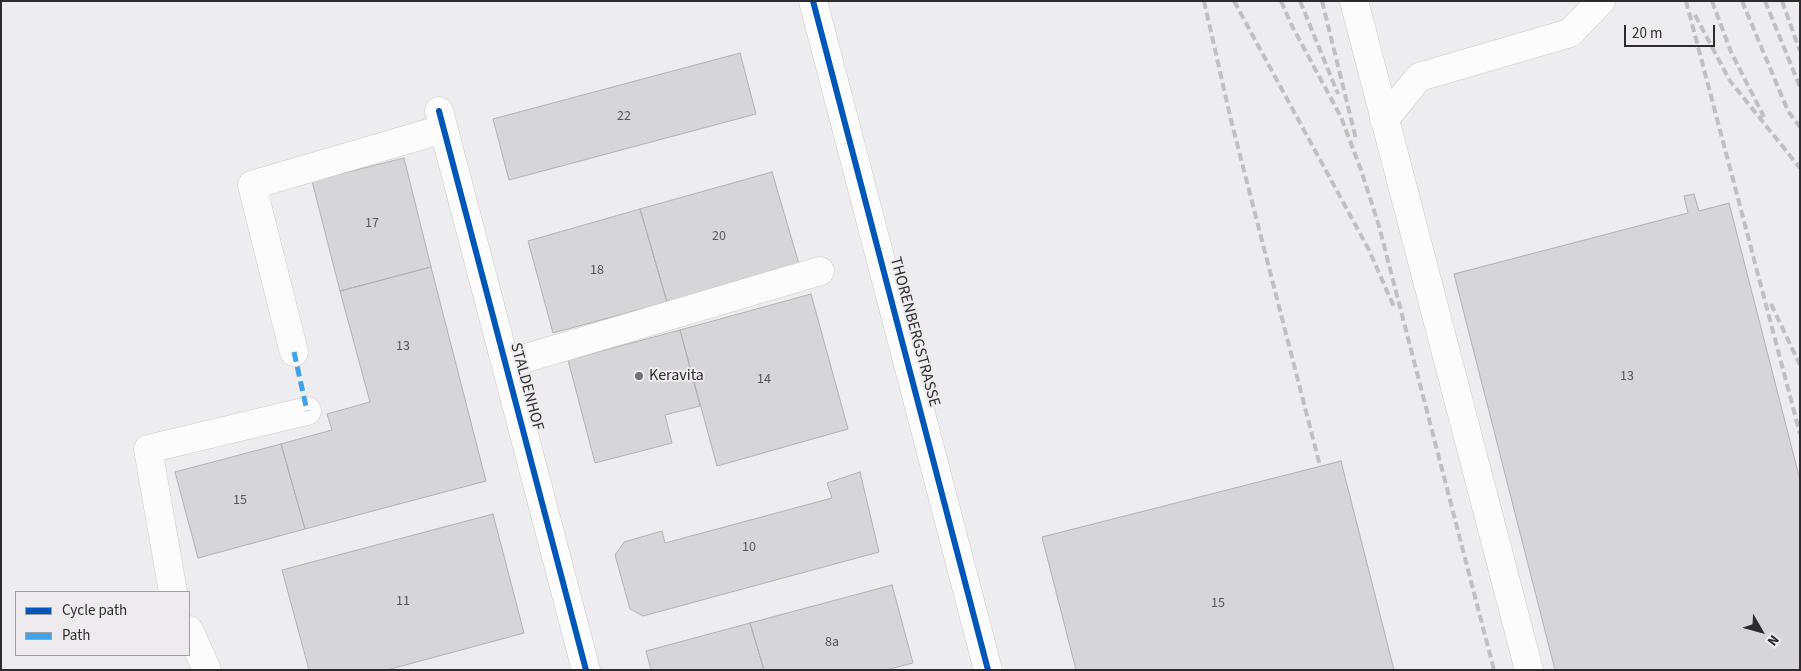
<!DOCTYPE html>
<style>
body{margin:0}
#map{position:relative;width:1801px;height:671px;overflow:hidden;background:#edecee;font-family:"Source Sans 3",sans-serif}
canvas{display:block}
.frame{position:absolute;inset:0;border:2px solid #2d2b2d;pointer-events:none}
.legend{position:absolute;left:15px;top:591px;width:175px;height:65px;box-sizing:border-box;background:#eeebef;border:1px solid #a19ea1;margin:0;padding:6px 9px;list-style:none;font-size:15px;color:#2d2b2d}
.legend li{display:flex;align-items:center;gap:10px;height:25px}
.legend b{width:25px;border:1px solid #a19ea1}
.north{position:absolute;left:1736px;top:606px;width:50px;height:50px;-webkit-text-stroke:4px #eeebef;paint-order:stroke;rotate:128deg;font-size:14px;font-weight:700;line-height:20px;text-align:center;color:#2d2b2d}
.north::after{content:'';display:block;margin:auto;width:18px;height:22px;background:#2d2b2d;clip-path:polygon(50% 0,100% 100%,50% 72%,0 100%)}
.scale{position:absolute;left:1624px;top:25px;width:91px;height:22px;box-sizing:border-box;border:2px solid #2d2b2d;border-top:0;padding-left:6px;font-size:15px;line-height:18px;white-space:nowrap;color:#2d2b2d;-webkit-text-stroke:4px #eeebef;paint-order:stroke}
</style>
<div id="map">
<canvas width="1801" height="671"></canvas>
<div class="frame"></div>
<ul class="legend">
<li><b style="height:6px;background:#0057b8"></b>Cycle path</li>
<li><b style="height:6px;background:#3ea3eb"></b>Path</li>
</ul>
<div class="north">N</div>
<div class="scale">20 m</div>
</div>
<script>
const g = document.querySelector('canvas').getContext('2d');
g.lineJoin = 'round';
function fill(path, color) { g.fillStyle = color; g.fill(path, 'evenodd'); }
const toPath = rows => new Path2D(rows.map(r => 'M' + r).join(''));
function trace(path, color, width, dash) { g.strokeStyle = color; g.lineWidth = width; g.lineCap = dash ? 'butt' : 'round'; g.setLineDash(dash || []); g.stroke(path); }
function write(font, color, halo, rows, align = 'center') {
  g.font = font + ' "Source Sans 3",sans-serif'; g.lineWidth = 4; g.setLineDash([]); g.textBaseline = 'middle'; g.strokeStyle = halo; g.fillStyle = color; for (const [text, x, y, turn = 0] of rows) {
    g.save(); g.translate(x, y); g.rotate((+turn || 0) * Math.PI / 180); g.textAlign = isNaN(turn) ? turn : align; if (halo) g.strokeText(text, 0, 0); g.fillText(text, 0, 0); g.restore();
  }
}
const building = toPath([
 [740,53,756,114,509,180,493,119,740,53],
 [404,158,431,267,340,291,312,181,404,158],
 [772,172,799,264,667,302,640,209,772,172],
 [1694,194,1699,211,1729,203,1800,480,1800,670,1555,670,1454,274,1688,213,1684,196,1694,194],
 [640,209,667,302,553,333,528,241,640,209],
 [431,267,486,481,305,529,281,444,332,430,327,414,370,402,340,291,431,267],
 [811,294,848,429,717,466,680,330,811,294],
 [680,330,700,406,665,415,672,443,595,463,568,360,680,330],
 [281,444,305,529,198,558,175,472,281,444],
 [1341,461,1394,670,1076,670,1042,537,1341,461],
 [860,472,879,552,643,616,630,609,615,555,624,542,662,531,665,543,832,498,827,483,860,472],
 [493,514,524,633,387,670,309,670,282,570,493,514],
 [892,585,913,663,886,670,764,670,750,623,892,585],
 [750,623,764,670,651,670,646,651,750,623]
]);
fill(building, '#d6d5d7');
trace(building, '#b2b0b2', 1);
const minor = toPath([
 [1354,1,1529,670],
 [439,111,586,670],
 [1384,120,1419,77,1570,33,1601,1],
 [294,352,252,185,443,129],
 [506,364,820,271],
 [173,592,148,449,307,411],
 [189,630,207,670]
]);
const major = toPath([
 [813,1,988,670]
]);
trace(minor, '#cbc9cb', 29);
trace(major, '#cbc9cb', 29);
trace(minor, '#fcfcfc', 28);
trace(major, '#fcfcfc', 28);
trace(toPath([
 [1204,1,1231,120,1320,466],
 [1234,1,1369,250,1394,307],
 [1281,1,1292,26,1341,117,1361,170,1379,226,1494,670],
 [1300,1,1338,94],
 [1322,1,1356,139],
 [1686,1,1800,434],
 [1712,1,1731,52,1764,117],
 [1742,1,1788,111,1800,127],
 [1765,1,1800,87],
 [1782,1,1800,51],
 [1695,15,1730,81,1800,168],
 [1771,304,1800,365]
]), '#c1c0c1', 4, [8, 4]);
trace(toPath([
 [294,352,307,411]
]), '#3ea3eb', 5, [10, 5]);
trace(toPath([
 [813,1,988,670],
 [439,111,586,670]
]), '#0057b8', 6);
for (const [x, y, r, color] of [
 [639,376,5,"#706f71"]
]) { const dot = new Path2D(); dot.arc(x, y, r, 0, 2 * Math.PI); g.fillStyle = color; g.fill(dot); trace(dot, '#eeebef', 2); }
write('14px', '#585658', null, [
 ["22",624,117],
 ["17",372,224],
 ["20",719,237],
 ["18",597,271],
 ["13",403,347],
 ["13",1627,377],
 ["14",764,380],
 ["15",240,501],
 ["10",749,548],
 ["11",403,602],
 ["15",1218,604],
 ["8a",832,643]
]);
write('16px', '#2d2b2d', '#eeebef', [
 ["THORENBERGSTRASSE",914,332,75],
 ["STALDENHOF",526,387,75]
]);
write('16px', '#2d2b2d', '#eeebef', [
 ["Keravita",649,376]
], 'left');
</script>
